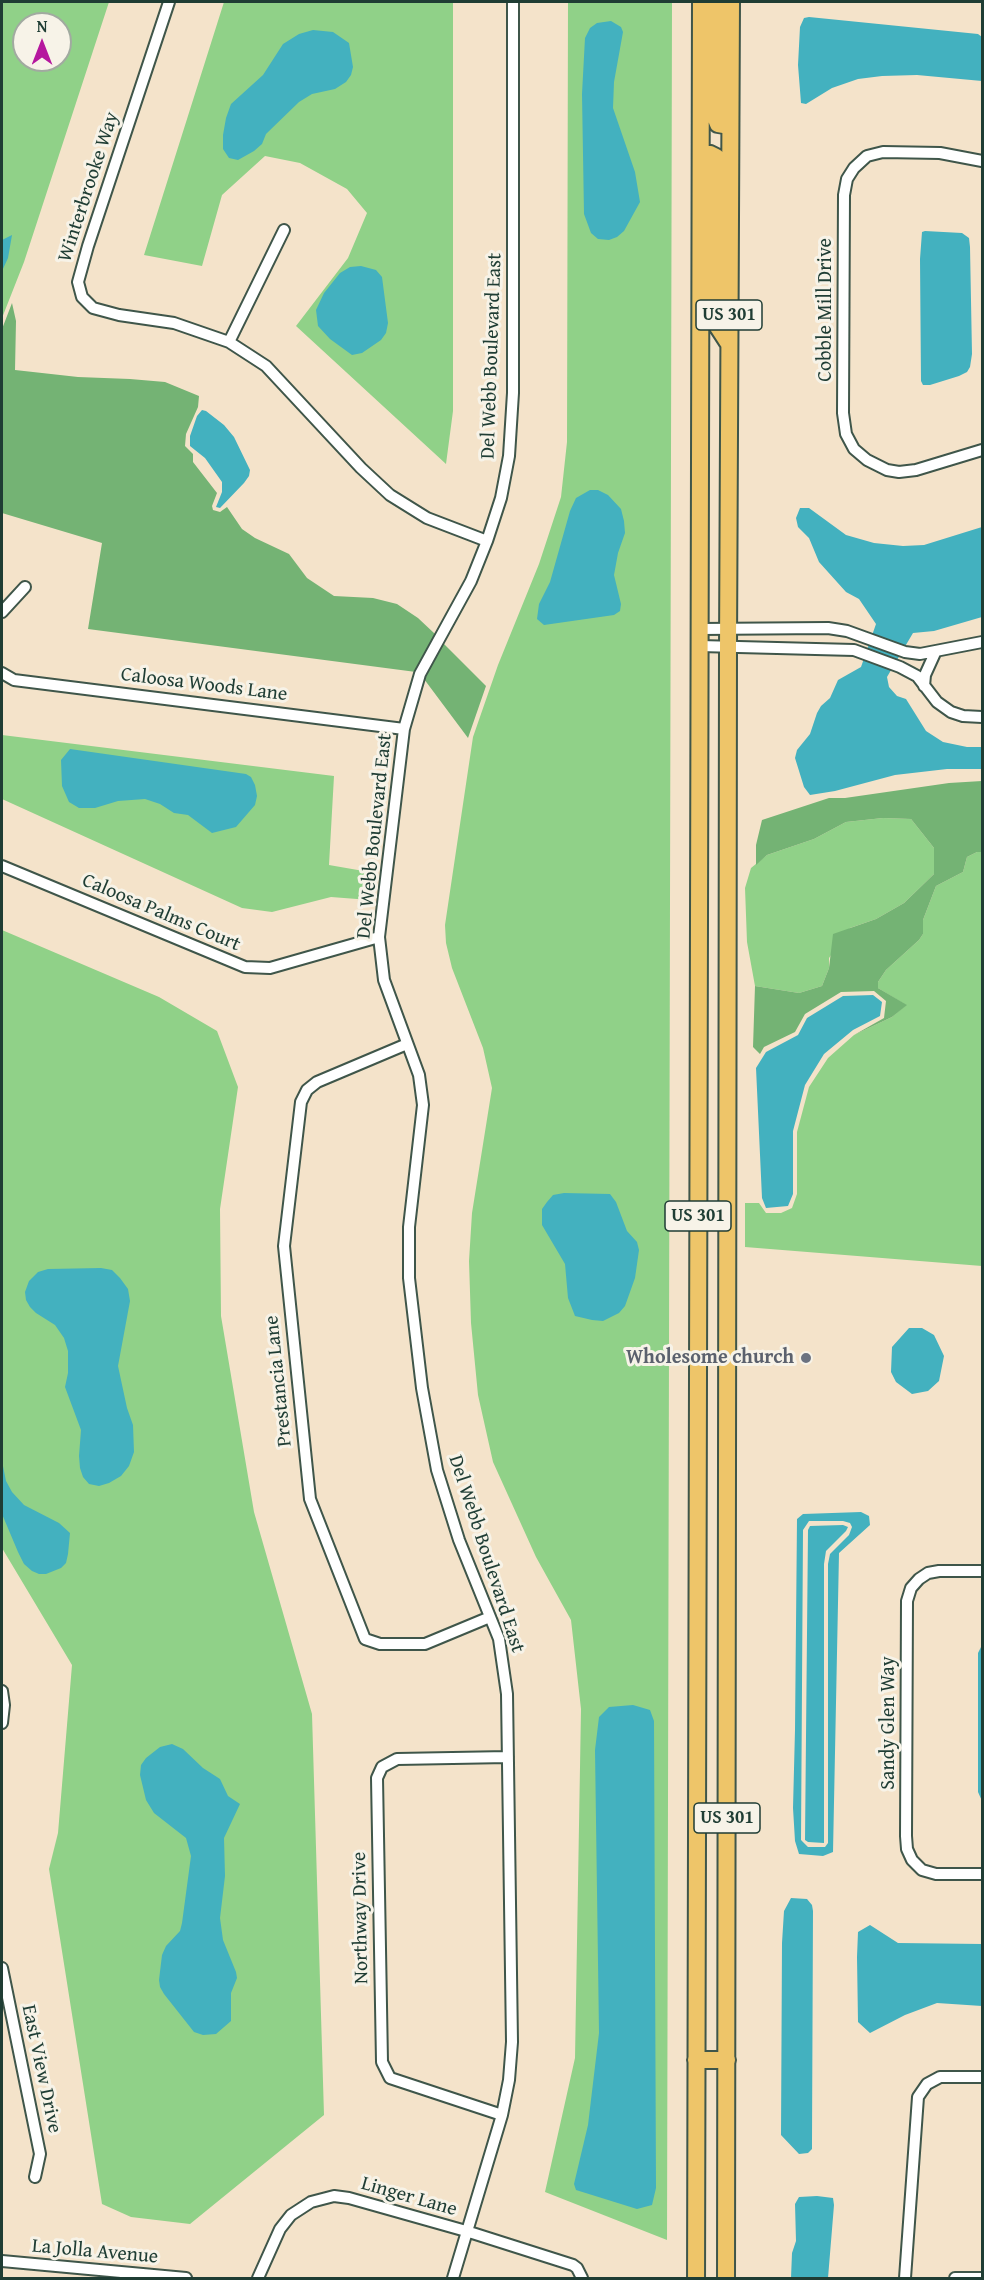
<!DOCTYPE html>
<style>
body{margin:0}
#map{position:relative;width:984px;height:2280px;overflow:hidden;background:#f4e3ca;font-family:"Gentium Book Plus",serif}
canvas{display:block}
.frame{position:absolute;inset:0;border:3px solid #1f3d34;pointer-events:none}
.north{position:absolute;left:12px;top:12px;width:60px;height:60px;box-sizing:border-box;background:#f7f3e8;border:2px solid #a1aaa0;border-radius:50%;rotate:0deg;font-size:16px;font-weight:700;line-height:24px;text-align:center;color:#1f3d34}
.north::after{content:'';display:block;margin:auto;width:21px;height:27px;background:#b5179e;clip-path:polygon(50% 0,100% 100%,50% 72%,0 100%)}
</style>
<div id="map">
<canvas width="984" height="2280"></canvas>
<div class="frame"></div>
<div class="north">N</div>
</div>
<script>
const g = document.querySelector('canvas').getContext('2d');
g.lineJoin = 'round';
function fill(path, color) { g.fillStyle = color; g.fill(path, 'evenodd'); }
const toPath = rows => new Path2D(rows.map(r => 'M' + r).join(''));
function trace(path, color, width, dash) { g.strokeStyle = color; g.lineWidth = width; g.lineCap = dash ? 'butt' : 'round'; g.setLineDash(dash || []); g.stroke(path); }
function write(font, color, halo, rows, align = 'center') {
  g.font = font + ' "Gentium Book Plus",serif'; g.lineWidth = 6; g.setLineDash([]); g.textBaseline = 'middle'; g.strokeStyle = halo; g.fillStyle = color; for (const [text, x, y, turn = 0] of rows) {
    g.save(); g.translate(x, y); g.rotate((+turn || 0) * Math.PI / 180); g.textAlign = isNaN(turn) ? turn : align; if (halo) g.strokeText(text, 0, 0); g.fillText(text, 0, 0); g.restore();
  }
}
fill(toPath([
 [2,2,109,2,24,262,2,318],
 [24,24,60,24,60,60,24,60],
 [224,2,453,2,453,411,446,464,296,326,348,258,367,213,347,189,300,163,265,156,222,195,202,266,144,255],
 [568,2,672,2,667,2240,545,2192,575,2058,581,1709,571,1620,536,1557,493,1462,478,1395,471,1323,469,1261,472,1213,492,1088,483,1048,452,968,446,943,445,925,473,737,498,665,539,564,561,497,567,442],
 [2,735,334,776,329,865,375,873,370,900,331,897,272,912,242,908,2,799],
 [883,818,911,819,934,848,934,874,904,903,876,919,850,928,829,958,829,968,822,986,799,993,755,986,747,942,745,888,751,868,767,855,814,839,846,822],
 [977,852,982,852,982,1266,745,1247,745,1203,759,1203,766,1213,781,1213,792,1208,797,1194,797,1132,809,1087,828,1058,854,1035,892,1017,906,1005,878,988,878,982,886,970,919,940,923,934,923,920,936,886,963,872,967,857],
 [2,930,159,997,217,1031,238,1087,220,1209,221,1316,254,1512,312,1714,324,2115,190,2224,131,2217,102,2204,49,1869,58,1833,72,1665,2,1548]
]), '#90d188');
fill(toPath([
 [12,303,16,321,15,370,78,377,130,379,165,382,199,396,198,407,186,434,185,446,193,454,193,462,217,493,212,506,213,510,220,512,227,507,242,529,255,538,289,554,307,578,334,596,373,598,397,604,418,618,435,634,416,672,88,629,102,543,2,513,2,329],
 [442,642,486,686,468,738,424,679],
 [982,781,982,852,977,852,967,857,963,872,936,886,923,920,923,934,919,940,886,970,878,982,878,988,907,1005,892,1017,854,1035,884,1018,886,1001,874,991,841,992,805,1014,795,1032,764,1047,760,1054,753,1047,755,986,799,993,822,986,829,968,833,934,876,919,904,903,934,874,934,848,911,819,883,818,846,822,814,839,767,855,756,865,756,845,762,820,829,798,845,798,949,783]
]), '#74b374');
fill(toPath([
 [809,17,978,34,982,37,982,81,917,75,882,76,858,79,832,88,806,104,801,103,798,65,800,27,804,18],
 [611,21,621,27,623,32,614,82,613,108,635,172,640,202,624,231,617,237,609,240,598,239,591,233,584,214,582,94,585,38,590,28,597,23],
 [313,30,333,32,349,43,353,67,351,75,346,82,335,89,312,94,299,102,266,134,262,144,254,151,238,160,229,158,223,149,223,135,226,118,231,104,263,75,283,44,299,34],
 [925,231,962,233,969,238,970,247,972,354,970,367,967,372,959,376,930,385,923,385,921,381,920,259,922,232],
 [12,235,8,258,2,271,2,282,2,240],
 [361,266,376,270,382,277,388,323,386,333,381,340,362,353,352,355,330,339,318,326,316,310,324,293,340,273,350,267],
 [202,410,206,411,224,425,234,437,250,470,249,476,244,483,220,508,216,507,222,492,222,482,205,458,190,446,190,436,197,416],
 [590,490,598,490,608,495,621,509,624,521,625,533,618,553,614,575,621,604,620,611,614,615,544,625,537,619,539,604,550,582,570,511,576,498],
 [800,508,809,508,846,535,874,543,903,546,924,545,982,527,982,617,934,631,913,633,887,677,889,687,897,696,906,699,926,731,943,742,967,747,982,747,982,769,947,769,895,775,835,791,810,795,804,787,795,758,797,750,810,734,817,713,821,706,830,698,838,680,861,667,876,624,859,599,846,592,819,562,809,538,798,527,796,518],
 [70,749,246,774,251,777,255,785,257,796,255,805,236,827,212,833,188,815,174,813,160,804,145,799,118,801,95,808,79,808,69,802,62,786,61,760],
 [873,995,882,1002,880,1016,853,1030,824,1054,805,1085,793,1131,793,1194,788,1206,766,1208,762,1198,756,1068,766,1052,798,1035,807,1018,843,996],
 [564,1193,610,1194,616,1202,627,1231,637,1242,639,1250,635,1278,625,1306,619,1313,603,1321,592,1320,575,1316,568,1298,565,1264,542,1225,542,1209,547,1202,553,1195],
 [101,1268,112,1270,120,1278,128,1289,130,1301,118,1366,127,1408,133,1425,134,1452,129,1466,121,1476,109,1483,99,1486,89,1484,83,1477,80,1468,79,1456,81,1430,65,1387,68,1373,68,1351,64,1338,55,1325,36,1313,30,1307,26,1300,25,1292,29,1281,38,1272,48,1269],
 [909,1328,922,1328,934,1335,944,1356,939,1381,928,1391,912,1394,896,1382,891,1372,892,1347],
 [2,1461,6,1481,12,1492,24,1505,59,1523,70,1533,68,1554,66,1563,61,1568,46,1574,39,1574,32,1571,24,1564,18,1552,2,1514],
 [861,1512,869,1516,870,1525,839,1553,833,1852,823,1856,799,1854,795,1841,793,1808,795,1730,797,1519,803,1514],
 [809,1521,843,1521,850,1523,852,1527,849,1535,830,1554,828,1564,828,1843,825,1847,808,1847,801,1840,803,1530],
 [843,1525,848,1527,846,1531,826,1551,824,1564,824,1843,808,1842,805,1840,808,1530,810,1526],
 [982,1645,982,1801,978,1792,978,1653],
 [633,1705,650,1710,654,1721,656,2188,652,2205,637,2209,576,2190,574,2184,588,2125,599,2033,595,1750,599,1717,609,1707],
 [172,1744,183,1749,203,1768,220,1779,228,1796,240,1804,224,1838,225,1876,220,1918,223,1940,236,1972,237,1978,231,1993,231,2021,216,2034,203,2035,194,2032,164,1994,160,1987,159,1980,162,1955,166,1946,180,1931,182,1923,191,1856,186,1838,154,1813,146,1800,140,1775,141,1765,146,1758,160,1747],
 [791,1898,807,1899,812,1905,813,1911,812,2140,812,2149,808,2153,799,2154,781,2135,782,1943,784,1911],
 [870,1925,898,1943,982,1944,982,2006,937,2003,905,2015,870,2033,858,2022,857,1957,858,1932],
 [817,2196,833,2198,834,2205,828,2278,791,2278,792,2253,796,2241,795,2204,799,2197]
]), '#43b1bf');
const street = toPath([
 [169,2,88,246,78,282,82,297,93,308,119,315,174,323,229,342,266,366,361,468,390,495,427,518,487,541],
 [982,161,940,153,883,152,867,156,854,168,847,179,844,195,843,413,846,434,854,449,867,460,887,470,899,472,916,470,982,450],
 [229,342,284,230],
 [2,612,25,587],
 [700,629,828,628,847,631,905,652,920,654,982,642],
 [700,646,854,650,900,667,917,676,937,702,951,712,963,716,982,717],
 [2,673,14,680,404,729],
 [924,686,925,675,935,653],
 [2,866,245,967,270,968,379,937],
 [407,1044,317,1082,307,1090,301,1102,284,1246,310,1499,365,1639,380,1644,425,1644,490,1617],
 [982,1571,939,1571,928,1573,919,1579,911,1588,907,1601,906,1836,907,1849,912,1860,922,1870,936,1874,982,1874],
 [2,1691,4,1705,2,1723],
 [2,1968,40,2154,35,2177],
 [502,2115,390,2078,382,2062,377,1778,382,1767,397,1759,508,1757],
 [2,2261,186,2278],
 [258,2278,280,2229,291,2215,311,2202,334,2196,349,2198,466,2231,573,2265,577,2268,582,2278],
 [453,2278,502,2115,509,2080,512,2042,507,1694,499,1639,459,1540,437,1470,422,1388,409,1278,409,1227,423,1105,419,1075,384,980,379,937,404,729,420,674,471,581,487,541,501,498,509,456,513,393,513,2],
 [905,2278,918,2097,927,2084,940,2077,982,2077],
 [955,2278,982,2278]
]);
const primary = toPath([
 [715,2,716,119,718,124,730,126],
 [701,153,710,154,716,157,716,324,729,344],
 [696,2060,727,2060],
 [696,2278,701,2],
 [726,2278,728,647,731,2]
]);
trace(street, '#3f564a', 14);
trace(primary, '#3f564a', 20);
trace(street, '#fff', 10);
trace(primary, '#eec569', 16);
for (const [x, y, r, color] of [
 [806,1358,6,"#6b7280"]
]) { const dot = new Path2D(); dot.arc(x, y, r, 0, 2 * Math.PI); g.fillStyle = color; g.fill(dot); trace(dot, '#f7f3e8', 2); }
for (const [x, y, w] of [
 [729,315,66],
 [698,1216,66],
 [727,1818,66]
]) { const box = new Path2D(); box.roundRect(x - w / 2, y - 15, w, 30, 4.5); g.fillStyle = '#f7f3e8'; g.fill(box); trace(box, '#1f3d34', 1.5); }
write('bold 18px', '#1f3d34', null, [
 ["US 301",729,315],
 ["US 301",698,1216],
 ["US 301",727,1818]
]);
write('20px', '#1f3d34', '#f7f3e8', [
 ["Winterbrooke Way",89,187,-72],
 ["Cobble Mill Drive",826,310,-90],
 ["Del Webb Boulevard East",492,356,-88],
 ["Caloosa Woods Lane",204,685,7],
 ["Del Webb Boulevard East",375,836,-84],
 ["Caloosa Palms Court",161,913,23],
 ["Prestancia Lane",279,1381,-96],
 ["Del Webb Boulevard East",486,1554,72],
 ["Sandy Glen Way",889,1723,-90],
 ["Northway Drive",361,1918,-91],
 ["East View Drive",41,2069,78],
 ["Linger Lane",409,2197,16],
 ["La Jolla Avenue",95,2252,5]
]);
write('bold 20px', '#5b616d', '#f7f3e8', [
 ["Wholesome church",794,1358]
], 'right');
</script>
